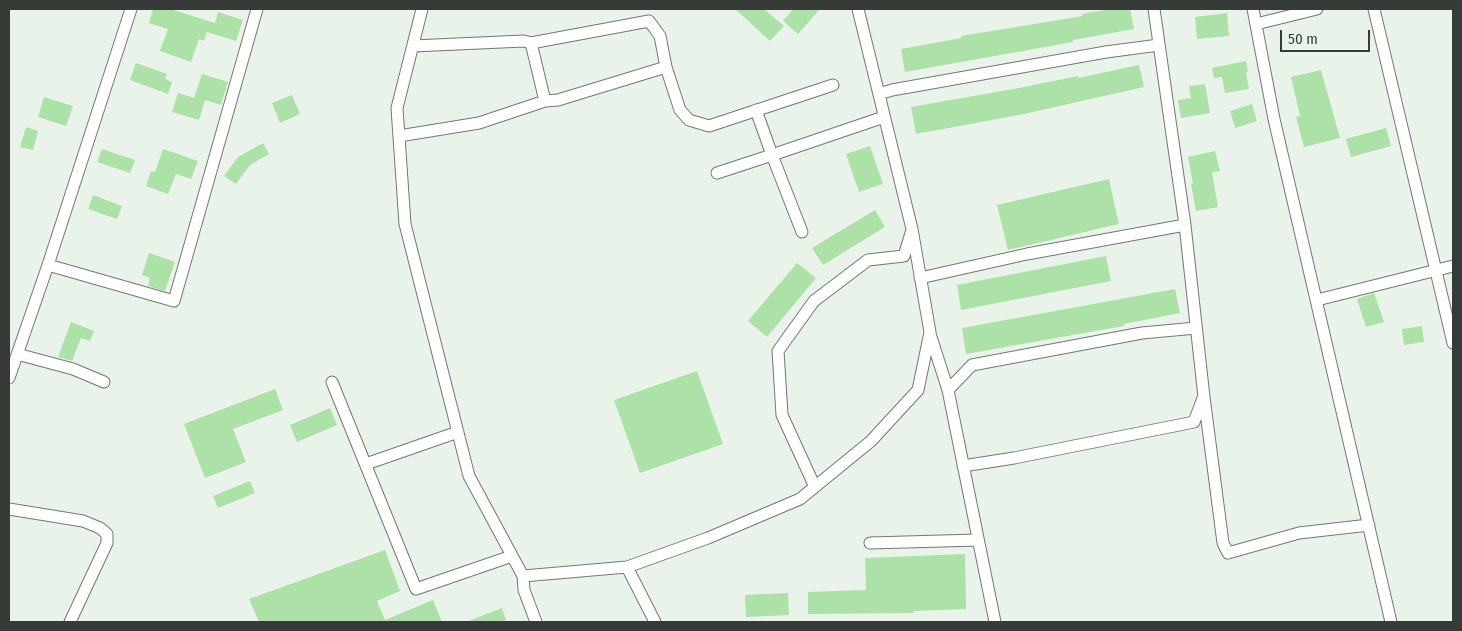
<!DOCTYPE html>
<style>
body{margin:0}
#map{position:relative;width:1462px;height:631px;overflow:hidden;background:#eaf3e9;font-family:"Fira Sans Condensed",sans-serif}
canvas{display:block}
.frame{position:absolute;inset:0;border:10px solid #373b37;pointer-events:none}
.scale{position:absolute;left:1280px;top:30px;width:90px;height:22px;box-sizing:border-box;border:2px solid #373b37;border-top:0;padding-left:6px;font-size:15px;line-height:18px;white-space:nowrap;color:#373b37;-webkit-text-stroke:4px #eaf3e9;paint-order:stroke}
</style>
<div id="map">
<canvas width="1462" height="631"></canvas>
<div class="frame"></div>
<div class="scale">50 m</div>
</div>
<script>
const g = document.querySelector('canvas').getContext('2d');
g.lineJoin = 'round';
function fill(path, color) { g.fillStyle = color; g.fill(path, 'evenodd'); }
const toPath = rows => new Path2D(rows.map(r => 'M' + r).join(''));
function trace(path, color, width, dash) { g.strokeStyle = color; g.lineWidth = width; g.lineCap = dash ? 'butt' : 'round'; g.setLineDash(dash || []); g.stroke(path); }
fill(toPath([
 [153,9,170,9,215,23,218,12,243,20,236,41,207,32,204,41,199,39,191,62,160,51,168,29,149,23],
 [735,9,764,9,784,26,770,41],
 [793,9,820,9,798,34,783,21],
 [1110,9,1130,9,1134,29,1073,40,1073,42,905,72,901,49,962,38,961,36,1083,16,1082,14],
 [1227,13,1229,36,1197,39,1195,17],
 [1246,61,1248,72,1246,72,1249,89,1225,93,1222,77,1214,78,1212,68],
 [136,63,167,74,165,79,172,82,168,94,130,80],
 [1139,65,1144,87,1024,114,916,134,911,107,1019,88,1078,76,1078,78],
 [1321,70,1340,138,1304,147,1296,117,1300,116,1291,77],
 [202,74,228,82,221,105,205,100,199,120,172,112,178,93,194,98],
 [1205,84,1210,113,1181,118,1178,100,1191,98,1189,86],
 [292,95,300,114,280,123,272,103],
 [44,97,73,106,66,126,38,117],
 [1252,104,1257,121,1235,128,1230,111],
 [26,127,38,131,33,150,20,147],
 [1386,128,1391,146,1351,157,1346,139],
 [263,143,269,154,250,165,236,184,224,176,238,157],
 [870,146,883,184,859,192,846,154],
 [102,149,135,160,130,173,97,162],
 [163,149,198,161,191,179,176,174,168,194,146,186,151,171,155,172],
 [1215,151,1220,171,1212,172,1218,207,1196,211,1191,184,1193,184,1188,157],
 [1109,179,1119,224,1008,250,997,205],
 [93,195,122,206,117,219,88,209],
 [875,210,885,227,823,265,812,248],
 [149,253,175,262,165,291,148,286,150,278,142,275],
 [1106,256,1111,281,961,310,957,285],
 [797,263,816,278,767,337,748,321],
 [1175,289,1180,313,1124,324,1124,326,966,354,962,328],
 [1374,293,1384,322,1366,327,1357,299],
 [71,322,94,331,90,341,81,338,72,361,58,357],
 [1422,326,1424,342,1404,345,1402,329],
 [697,371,723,444,640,473,614,400],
 [275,389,283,410,233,429,246,462,205,478,184,424],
 [330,408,337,425,297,442,290,425],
 [250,481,255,493,218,508,213,496],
 [385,550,400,591,377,601,385,620,433,600,442,622,259,622,249,599],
 [965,554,966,609,913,611,914,613,808,614,808,592,866,590,865,558],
 [788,593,789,615,746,617,745,595],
 [502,608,506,620,499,622,466,622]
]), '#ace1a7');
const minor = toPath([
 [422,9,397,108,405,224,469,476,523,576,627,567,708,538,800,499,871,441,918,390,930,332,912,229,858,9],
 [1154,9,1185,225,1204,397,1223,543,1228,553,1299,533,1369,525],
 [1253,9,1274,119,1391,622],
 [1374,9,1453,343],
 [1256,24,1317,9],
 [531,43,545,101],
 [666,67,680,110,689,120,709,126,833,85],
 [879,94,892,90,1106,52,1159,45],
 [399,136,479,123,545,101,558,100,666,67,660,36,649,21,531,43,524,41,413,46],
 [717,173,772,155,756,110],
 [802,232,772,155,884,117],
 [48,265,174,301,257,9],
 [920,278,1027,254,1185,225],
 [1317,300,1453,266],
 [930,334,948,390,995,622],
 [17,354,73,369,104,382],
 [9,378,48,265,131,9],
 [332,382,416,589,512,556],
 [948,390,972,365,1142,333,1196,328],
 [366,464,458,432],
 [963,466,1014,458,1194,422,1203,398],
 [815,487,782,415,778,351,814,301,868,260,904,256,911,233],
 [9,509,83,521,100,528,107,534,107,543,70,622],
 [870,543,978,540],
 [627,567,655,622],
 [523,576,524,590,536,622]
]);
trace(minor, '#717a70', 13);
trace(minor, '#fff', 11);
</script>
